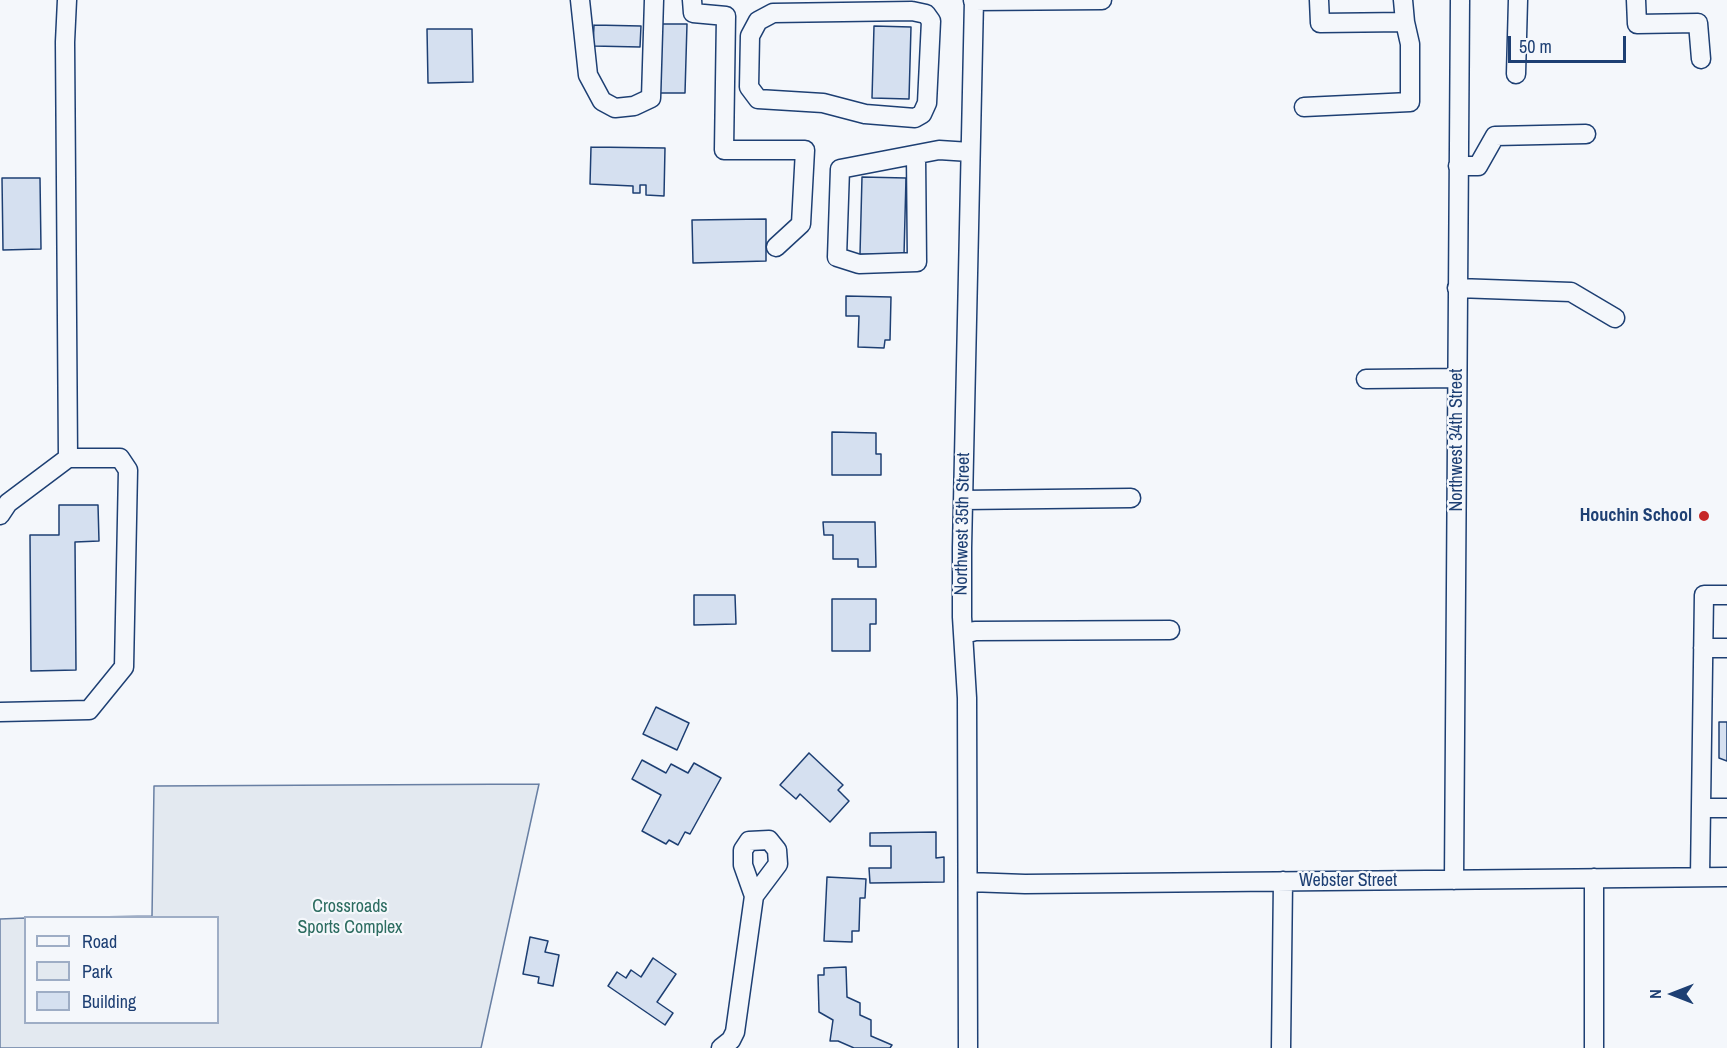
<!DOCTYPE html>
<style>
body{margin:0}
#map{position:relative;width:1727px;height:1048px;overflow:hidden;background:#f4f7fb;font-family:"Archivo Narrow",sans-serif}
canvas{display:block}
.legend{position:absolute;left:24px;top:916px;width:195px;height:108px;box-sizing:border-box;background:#f4f7fb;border:2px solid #9eadc5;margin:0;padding:8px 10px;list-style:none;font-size:18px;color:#1d3f73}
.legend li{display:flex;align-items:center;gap:12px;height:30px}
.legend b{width:30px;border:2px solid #9eadc5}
.north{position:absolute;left:1643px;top:964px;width:60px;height:60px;-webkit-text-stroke:4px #f4f7fb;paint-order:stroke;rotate:270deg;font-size:16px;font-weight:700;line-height:24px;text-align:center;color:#1d3f73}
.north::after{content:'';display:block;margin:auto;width:21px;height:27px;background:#1d3f73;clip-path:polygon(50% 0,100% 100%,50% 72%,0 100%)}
.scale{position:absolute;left:1508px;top:36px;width:118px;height:27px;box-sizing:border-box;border:3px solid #1d3f73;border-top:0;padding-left:8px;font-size:18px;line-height:21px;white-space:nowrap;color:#1d3f73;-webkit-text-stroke:4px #f4f7fb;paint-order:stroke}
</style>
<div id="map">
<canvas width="1727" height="1048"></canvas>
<ul class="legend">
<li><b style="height:8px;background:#f4f7fb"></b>Road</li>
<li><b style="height:16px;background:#e3e9f0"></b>Park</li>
<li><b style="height:16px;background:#d5e0f0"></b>Building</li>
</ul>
<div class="north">N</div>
<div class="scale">50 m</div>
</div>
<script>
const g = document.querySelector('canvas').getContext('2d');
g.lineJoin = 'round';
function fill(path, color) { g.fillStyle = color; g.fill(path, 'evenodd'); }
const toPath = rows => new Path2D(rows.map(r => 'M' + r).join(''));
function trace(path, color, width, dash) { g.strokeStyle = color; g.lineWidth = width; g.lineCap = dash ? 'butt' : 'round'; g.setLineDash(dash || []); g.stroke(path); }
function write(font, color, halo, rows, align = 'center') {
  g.font = font + ' "Archivo Narrow",sans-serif'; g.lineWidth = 4.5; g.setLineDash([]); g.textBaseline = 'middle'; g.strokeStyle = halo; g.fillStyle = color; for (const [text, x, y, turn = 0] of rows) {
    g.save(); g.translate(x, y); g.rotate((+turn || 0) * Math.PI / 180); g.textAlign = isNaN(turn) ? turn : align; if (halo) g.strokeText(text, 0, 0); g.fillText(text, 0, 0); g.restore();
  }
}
const green = toPath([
 [539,784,481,1048,0,1048,0,919,25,918,26,1022,218,1022,218,918,94,917,152,916,154,786,539,784]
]);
fill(green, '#e3e9f0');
trace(green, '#687fa3', 1.5);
const building = toPath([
 [658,24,687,24,685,93,656,93,658,24],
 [594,25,641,26,640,47,593,46,594,25],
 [874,26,911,27,909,99,872,98,874,26],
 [427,29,472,29,473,82,428,83,427,29],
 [591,147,665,148,664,196,646,195,646,185,640,185,640,193,633,193,633,186,590,184,591,147],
 [862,177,906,178,904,255,860,254,862,177],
 [2,178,40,178,41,249,3,250,2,178],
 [766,219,766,261,693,263,692,220,766,219],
 [846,296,891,297,890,340,885,340,884,348,858,347,859,316,846,316,846,296],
 [832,432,876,433,876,454,881,454,881,475,832,475,832,432],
 [59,505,98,505,99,541,75,542,76,670,31,671,30,535,59,535,59,505],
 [823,522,875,522,876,567,858,567,858,559,833,559,833,535,824,535,823,522],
 [694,595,735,595,736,624,694,625,694,595],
 [832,599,876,599,876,624,870,624,870,651,832,651,832,599],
 [656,707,689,723,677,750,643,734,656,707],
 [1719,722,1727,722,1727,761,1719,758,1719,722],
 [809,753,843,785,838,790,849,801,830,822,800,794,796,799,780,785,809,753],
 [642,760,666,773,671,764,688,773,694,763,721,778,690,834,685,832,678,845,669,840,666,844,642,831,661,795,632,779,642,760],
 [936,832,936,858,944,857,944,882,870,883,869,868,891,868,891,846,870,846,870,833,936,832],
 [827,877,866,879,865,898,860,898,859,931,852,931,852,942,824,941,827,877],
 [530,937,548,941,545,952,559,955,553,986,538,983,539,977,523,974,530,937],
 [653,958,676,974,657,1002,673,1013,665,1025,608,986,617,972,626,978,631,970,641,977,653,958],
 [846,967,847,997,860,1003,860,1015,871,1020,871,1036,892,1045,890,1048,854,1048,838,1041,830,1041,833,1020,819,1012,818,975,824,975,824,968,846,967]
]);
fill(building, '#d5e0f0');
trace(building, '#1d3f73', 1.5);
const minor = toPath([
 [67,0,65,42,68,458],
 [580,0,588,75,602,101,615,108,634,106,651,98,654,0],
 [692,0,693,13,726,16,724,150,805,150,801,224,776,247],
 [1319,0,1320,23,1405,22,1403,0],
 [1636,0,1637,24,1698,23,1701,59],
 [973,1,1102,0],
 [912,11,926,14,931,21,927,103,922,114,915,118,865,114,823,103,758,99,749,87,750,36,758,21,773,13,912,11],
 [1516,74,1518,0],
 [1304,107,1410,102,1410,44,1405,22],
 [916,155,917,262,859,264,837,257,840,169,939,150,970,152],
 [1458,166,1478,166,1495,136,1586,134],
 [1457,288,1571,292,1615,318],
 [1366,379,1457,378],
 [963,500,1131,498],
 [0,515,8,503,68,458,120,458,128,470,124,667,89,710,0,712],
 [964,634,975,631,1170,630],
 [1703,648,1727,648],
 [1701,808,1727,808],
 [1700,877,1704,595,1727,595],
 [1454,880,1460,0],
 [969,882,1025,884,1727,877],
 [721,1048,731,1040,735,1032,754,896,743,865,743,850,749,841,769,840,777,850,778,864,754,896],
 [968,1048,967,698,962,617,962,548,974,0],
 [1281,1048,1283,881],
 [1594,1048,1594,878]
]);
trace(minor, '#1d3f73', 21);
trace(minor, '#f4f7fb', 18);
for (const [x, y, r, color] of [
 [1704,516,6,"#c62828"]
]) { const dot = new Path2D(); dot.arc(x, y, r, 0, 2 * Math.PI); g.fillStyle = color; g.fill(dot); trace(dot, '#f4f7fb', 2); }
write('18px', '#1d3f73', '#f4f7fb', [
 ["Northwest 34th Street",1457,440,-90],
 ["Northwest 35th Street",963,524,-89],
 ["Webster Street",1348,881]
]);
write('bold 18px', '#1d3f73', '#f4f7fb', [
 ["Houchin School",1692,516]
], 'right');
write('18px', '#2c6c60', '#f4f7fb', [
 ["Crossroads",350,907],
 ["Sports Complex",350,928]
]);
</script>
